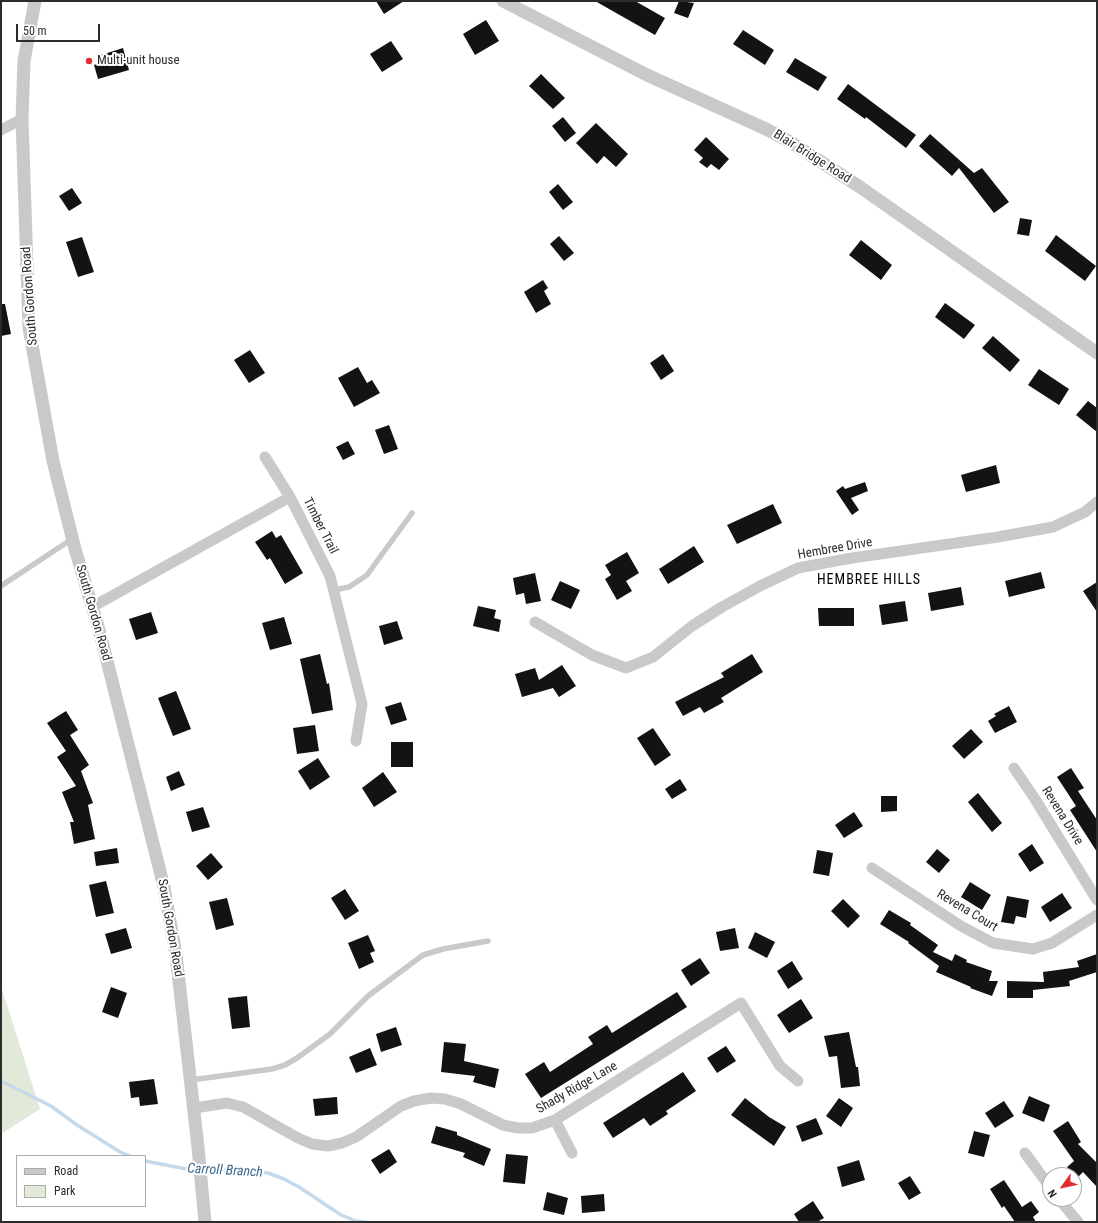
<!DOCTYPE html>
<style>
body{margin:0}
#map{position:relative;width:1098px;height:1223px;overflow:hidden;background:#fff;font-family:"Roboto Condensed",sans-serif}
canvas{display:block}
.frame{position:absolute;inset:0;border:2px solid #2c2c2c;pointer-events:none}
.legend{position:absolute;left:16px;top:1155px;width:130px;height:52px;box-sizing:border-box;background:#fff;border:1px solid #ababab;margin:0;padding:5px 7px;list-style:none;font-size:12px;color:#2c2c2c}
.legend li{display:flex;align-items:center;gap:8px;height:20px}
.legend b{width:20px;border:1px solid #ababab}
.north{position:absolute;left:1042px;top:1167px;width:40px;height:40px;box-sizing:border-box;background:#fff;border:1px solid #ababab;border-radius:50%;rotate:237deg;font-size:11px;font-weight:700;line-height:16px;text-align:center;color:#2c2c2c}
.north::after{content:'';display:block;margin:auto;width:14px;height:18px;background:#e22e31;clip-path:polygon(50% 0,100% 100%,50% 72%,0 100%)}
.scale{position:absolute;left:16px;top:24px;width:84px;height:18px;box-sizing:border-box;border:2px solid #2c2c2c;border-top:0;padding-left:5px;font-size:12px;line-height:14px;white-space:nowrap;color:#2c2c2c;-webkit-text-stroke:3px #fff;paint-order:stroke}
</style>
<div id="map">
<canvas width="1098" height="1223"></canvas>
<div class="frame"></div>
<ul class="legend">
<li><b style="height:5px;background:#c9c9c9"></b>Road</li>
<li><b style="height:11px;background:#e1ead9"></b>Park</li>
</ul>
<div class="north">N</div>
<div class="scale">50 m</div>
</div>
<script>
const g = document.querySelector('canvas').getContext('2d');
g.lineJoin = 'round';
function fill(path, color) { g.fillStyle = color; g.fill(path, 'evenodd'); }
const toPath = rows => new Path2D(rows.map(r => 'M' + r).join(''));
function trace(path, color, width, dash) { g.strokeStyle = color; g.lineWidth = width; g.lineCap = dash ? 'butt' : 'round'; g.setLineDash(dash || []); g.stroke(path); }
function write(font, color, halo, rows, align = 'center') {
  g.font = font + ' "Roboto Condensed",sans-serif'; g.lineWidth = 4; g.setLineDash([]); g.textBaseline = 'middle'; g.strokeStyle = halo; g.fillStyle = color; for (const [text, x, y, turn = 0] of rows) {
    g.save(); g.translate(x, y); g.rotate((+turn || 0) * Math.PI / 180); g.textAlign = isNaN(turn) ? turn : align; if (halo) g.strokeText(text, 0, 0); g.fillText(text, 0, 0); g.restore();
  }
}
fill(toPath([
 [1,986,40,1109,1,1134]
]), '#e1ead9');
trace(toPath([
 [1,1081,51,1106,77,1125,120,1152,130,1156],
 [145,1161,197,1171],
 [203,1171,234,1169,268,1173,284,1179,299,1187,341,1215,356,1221,365,1222]
]), '#c5d9ea', 3.5);
fill(toPath([
 [376,1,404,1,384,14],
 [595,1,635,1,665,18,655,35],
 [679,1,694,3,688,18,674,13],
 [486,20,499,41,475,55,463,34],
 [743,30,774,50,765,65,733,44],
 [391,41,403,59,382,72,370,54],
 [123,48,129,70,98,79,94,65,103,62,101,55],
 [795,58,827,77,818,91,786,72],
 [541,74,565,98,553,109,529,86],
 [848,84,916,135,906,148,866,117,865,119,837,99],
 [563,117,576,133,565,142,552,126],
 [596,123,628,154,616,167,604,156,597,164,576,143],
 [930,134,974,173,982,168,1009,202,994,213,959,168,952,176,919,146],
 [706,137,729,159,719,170,711,164,707,168,699,162,703,158,694,150],
 [558,184,573,202,563,210,549,192],
 [72,188,82,203,69,211,59,196],
 [1020,218,1032,220,1029,236,1017,234],
 [1056,235,1096,266,1085,281,1045,251],
 [559,236,574,253,564,261,550,244],
 [82,237,94,272,78,277,66,242],
 [861,240,892,265,881,280,849,255],
 [543,280,548,288,544,291,551,304,536,313,524,292],
 [945,303,975,325,964,339,935,317],
 [1,304,5,304,11,334,1,336],
 [993,336,1020,360,1010,372,982,348],
 [250,350,265,373,249,383,234,360],
 [663,354,674,371,661,380,650,363],
 [358,367,367,383,372,380,380,393,354,407,338,378],
 [1039,369,1069,389,1059,405,1028,385],
 [1088,401,1097,408,1097,432,1076,415],
 [389,425,398,449,384,454,375,430],
 [348,441,355,454,343,460,336,447],
 [996,465,1000,483,966,492,961,475],
 [865,482,868,491,851,498,859,510,852,515,836,491,843,486,845,489],
 [773,504,782,523,737,544,727,525],
 [272,531,276,538,281,535,303,573,285,584,270,558,267,560,255,542],
 [694,546,704,562,668,584,659,569],
 [627,552,639,573,626,581,632,591,617,600,605,579,611,575,605,565],
 [1041,572,1045,588,1009,597,1005,581],
 [535,573,541,601,526,604,524,593,516,595,513,578],
 [560,581,580,590,571,609,551,600],
 [1097,582,1097,612,1083,591],
 [961,587,964,605,931,611,928,593],
 [905,601,908,621,882,625,879,605],
 [478,606,496,610,494,618,501,620,499,632,473,626],
 [818,608,854,608,854,626,819,626],
 [151,612,158,633,136,640,129,619],
 [284,617,292,644,270,650,262,623],
 [397,621,403,639,384,645,379,626],
 [320,654,327,684,329,683,333,710,312,714,300,659],
 [752,654,763,672,721,698,724,702,704,713,700,707,683,716,675,702,724,677,721,673],
 [562,665,576,686,559,697,553,688,522,697,515,674,535,668,539,680],
 [176,691,191,729,173,736,158,698],
 [401,702,407,720,391,725,385,707],
 [1009,706,1017,722,995,733,988,721,996,716,994,714],
 [66,711,78,730,70,735,89,765,81,771,93,803,88,805,95,839,74,844,70,822,74,822,62,792,76,786,57,757,66,751,47,723],
 [315,725,319,751,297,754,293,728],
 [653,728,671,755,655,766,637,738],
 [971,729,983,742,964,759,952,746],
 [391,742,413,742,413,767,391,767],
 [318,758,330,777,310,790,298,771],
 [1071,768,1084,788,1078,791,1097,820,1097,852,1070,810,1076,806,1057,777],
 [179,771,185,785,171,791,166,777],
 [383,772,397,792,374,807,362,788],
 [680,779,687,790,672,799,665,789],
 [978,793,1002,823,992,832,968,802],
 [881,796,897,796,897,811,881,812],
 [203,807,210,827,192,832,186,812],
 [854,812,863,826,844,838,835,825],
 [1032,844,1044,863,1030,872,1018,854],
 [117,848,119,863,96,866,94,852],
 [937,849,950,860,939,873,926,862],
 [817,850,833,853,829,876,813,873],
 [211,853,223,867,208,880,196,866],
 [106,881,114,913,96,917,89,885],
 [970,882,991,895,982,910,961,897],
 [345,889,359,911,345,920,331,898],
 [1062,893,1072,908,1050,922,1041,907],
 [1007,896,1029,900,1026,918,1016,916,1014,924,1001,922],
 [227,898,234,925,216,930,209,902],
 [843,899,860,916,848,928,831,911],
 [889,910,911,923,910,925,938,945,933,952,952,961,955,954,967,960,966,962,992,971,989,981,998,981,992,996,970,988,971,987,936,972,939,966,908,943,909,942,880,924],
 [126,928,132,948,111,954,105,934],
 [735,928,739,948,720,951,716,932],
 [755,932,775,942,767,958,748,948],
 [368,935,375,951,370,953,374,962,359,969,348,943],
 [1097,954,1097,972,1069,981,1070,986,1033,990,1033,998,1007,998,1007,981,1044,982,1043,972,1079,967,1077,961],
 [700,958,710,973,691,986,681,970],
 [792,961,803,979,788,989,777,971],
 [111,987,127,993,118,1018,102,1012],
 [677,992,687,1007,541,1098,525,1074,544,1062,550,1072,593,1044,588,1037,607,1025,612,1033],
 [247,996,250,1027,232,1029,228,998],
 [801,999,813,1018,789,1033,777,1015],
 [396,1027,402,1045,381,1052,376,1034],
 [849,1032,856,1067,858,1067,860,1086,841,1088,837,1056,829,1057,824,1036],
 [444,1042,466,1044,464,1061,499,1069,495,1088,473,1082,475,1076,441,1072],
 [726,1046,736,1061,717,1073,707,1058],
 [370,1048,377,1065,356,1073,349,1057],
 [683,1072,696,1091,666,1111,668,1114,650,1126,644,1118,613,1138,603,1123],
 [154,1079,158,1104,140,1106,139,1097,131,1098,129,1082],
 [1029,1096,1050,1105,1044,1122,1022,1113],
 [337,1097,338,1114,315,1116,313,1099],
 [745,1098,769,1117,786,1127,774,1146,731,1115],
 [839,1098,853,1108,841,1127,826,1116],
 [1004,1101,1014,1116,995,1128,985,1113],
 [816,1118,823,1134,802,1142,796,1126],
 [1068,1121,1081,1142,1078,1144,1097,1163,1097,1187,1083,1172,1077,1178,1067,1167,1074,1161,1053,1131],
 [436,1126,457,1132,457,1135,491,1149,484,1166,463,1157,465,1153,431,1143],
 [974,1131,990,1135,984,1157,968,1153],
 [389,1149,397,1162,380,1174,371,1160],
 [506,1154,528,1156,525,1184,503,1182],
 [859,1160,865,1180,842,1187,837,1167],
 [910,1176,921,1193,909,1200,898,1183],
 [1004,1180,1022,1207,1031,1201,1039,1212,1033,1217,1036,1222,1015,1222,1004,1206,1002,1208,990,1189],
 [547,1192,568,1198,564,1215,543,1210],
 [604,1194,605,1211,582,1213,581,1196],
 [813,1201,824,1218,817,1222,799,1222,794,1214]
]), '#131313');
trace(toPath([
 [1,586,72,539],
 [334,590,349,587,367,575,412,513],
 [191,1080,272,1069,285,1065,297,1058,330,1034,368,996,423,955,443,949,488,941]
]), '#c9c9c9', 5.5);
trace(toPath([
 [1,130,22,119],
 [265,457,290,497,330,576,362,704,356,741],
 [92,607,290,497],
 [535,622,592,655,626,668,653,657,692,626,722,607,760,586,798,568,852,558,998,537,1053,527,1085,512,1097,502],
 [1014,768,1035,799,1097,900],
 [872,868,961,926,993,943,1033,949,1052,943,1097,915],
 [194,1108,227,1103,243,1107,298,1138,312,1144,328,1146,342,1143,356,1137,401,1106,414,1101,431,1098,445,1099,461,1104,503,1125,518,1128,532,1128,555,1120,741,1003,780,1066,798,1081],
 [555,1120,572,1153],
 [1025,1153,1050,1187],
 [1059,1199,1078,1222]
]), '#c9c9c9', 11);
trace(toPath([
 [35,1,24,61,22,119,29,328,53,461,75,549,100,633,164,887,176,955,198,1147,205,1222],
 [503,1,647,75,766,129,792,143,860,187,1097,353]
]), '#c9c9c9', 13);
for (const [x, y, r, color] of [
 [89,61,4,"#e22e31"]
]) { const dot = new Path2D(); dot.arc(x, y, r, 0, 2 * Math.PI); g.fillStyle = color; g.fill(dot); trace(dot, '#fff', 1.5); }
write('13px', '#2c2c2c', '#fff', [
 ["Multi-unit house",97,61]
], 'left');
write('13px', '#2c2c2c', '#fff', [
 ["Blair Bridge Road",812,157,32],
 ["South Gordon Road",30,296,-94],
 ["Timber Trail",320,526,63],
 ["Hembree Drive",835,549,-10],
 ["South Gordon Road",93,613,74],
 ["Revena Drive",1062,816,58],
 ["Revena Court",967,911,31],
 ["South Gordon Road",170,928,80],
 ["Shady Ridge Lane",577,1088,-30]
]);
g.letterSpacing = '1px';
write('14px', '#000', '#fff', [
 ["HEMBREE HILLS",869,580]
]);
g.letterSpacing = '0px';
write('italic 14px', '#3c688c', '#fff', [
 ["Carroll Branch",225,1171,3]
]);
</script>
